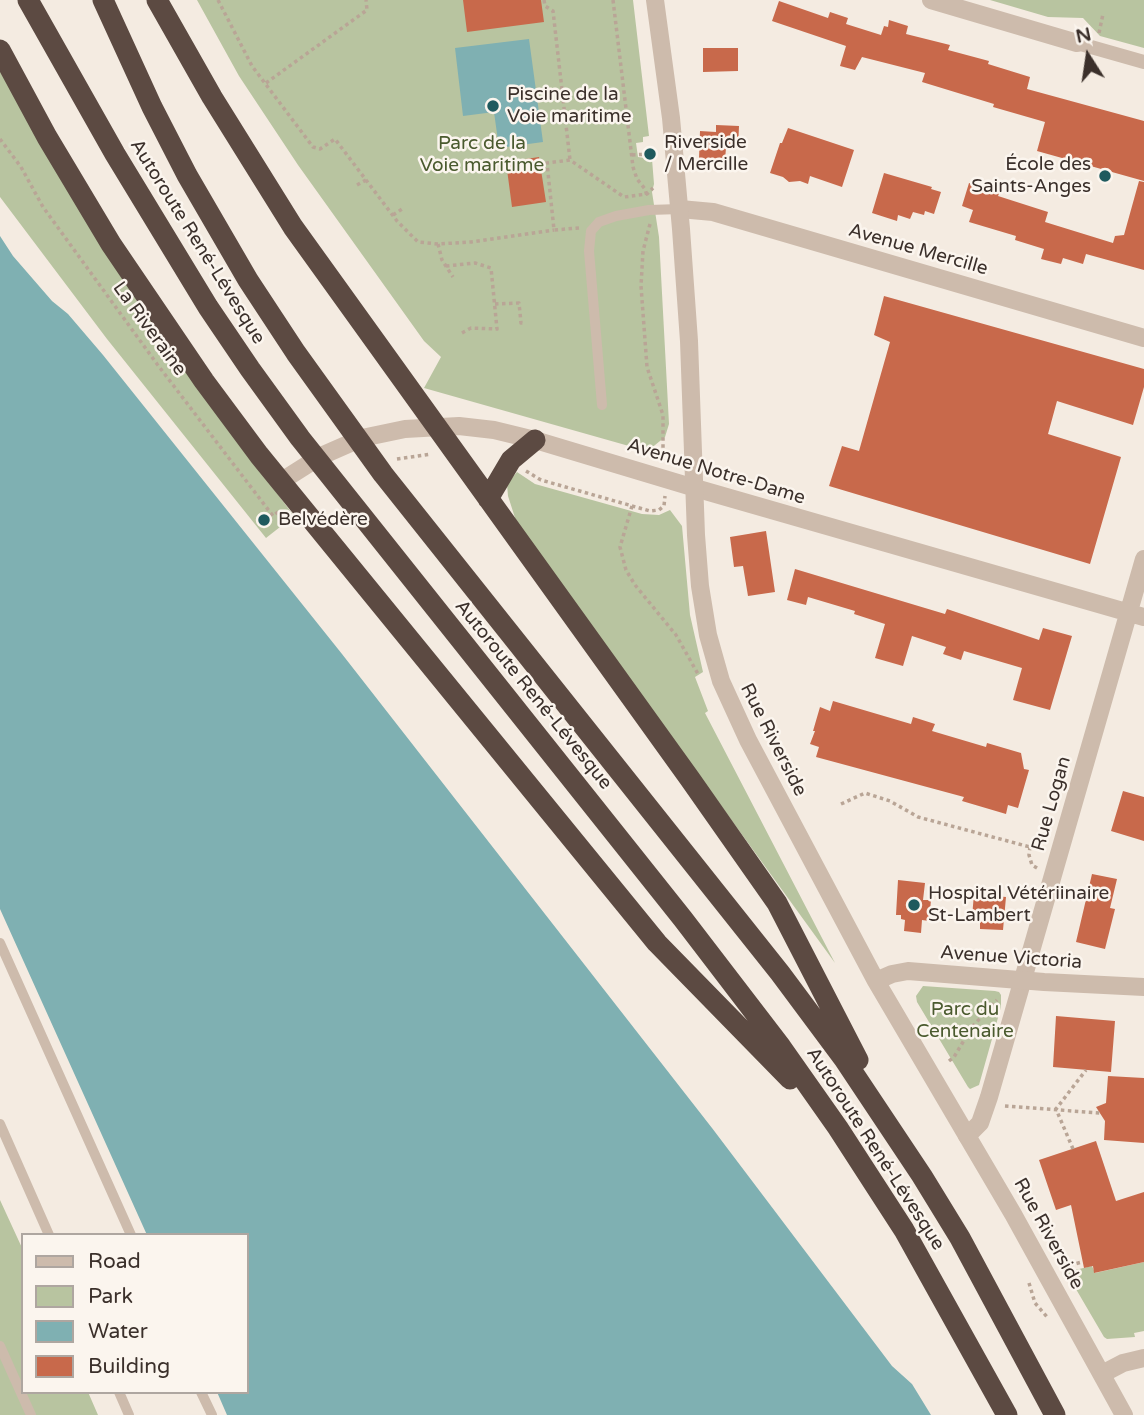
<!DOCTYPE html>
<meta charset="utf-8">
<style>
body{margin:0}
#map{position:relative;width:1144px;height:1415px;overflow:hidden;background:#f4ebe1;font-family:"Varela Round",sans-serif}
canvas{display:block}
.legend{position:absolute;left:21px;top:1233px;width:228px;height:161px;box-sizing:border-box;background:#fbf5ee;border:2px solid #aea6a0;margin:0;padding:9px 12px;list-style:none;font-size:21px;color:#3b302b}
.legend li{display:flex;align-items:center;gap:14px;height:35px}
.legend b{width:35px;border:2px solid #aea6a0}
.north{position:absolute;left:1053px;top:21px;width:70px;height:70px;-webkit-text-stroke:5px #fbf5ee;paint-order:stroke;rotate:348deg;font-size:19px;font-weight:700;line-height:28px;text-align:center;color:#3b302b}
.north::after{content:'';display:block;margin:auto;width:24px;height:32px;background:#3b302b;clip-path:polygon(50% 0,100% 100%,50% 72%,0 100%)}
</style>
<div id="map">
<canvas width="1144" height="1415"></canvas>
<ul class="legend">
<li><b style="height:9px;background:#cdbbac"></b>Road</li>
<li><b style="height:19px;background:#b8c4a0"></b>Park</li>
<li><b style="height:19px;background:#7fb0b2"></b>Water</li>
<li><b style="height:19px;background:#c8694b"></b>Building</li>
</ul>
<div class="north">N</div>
</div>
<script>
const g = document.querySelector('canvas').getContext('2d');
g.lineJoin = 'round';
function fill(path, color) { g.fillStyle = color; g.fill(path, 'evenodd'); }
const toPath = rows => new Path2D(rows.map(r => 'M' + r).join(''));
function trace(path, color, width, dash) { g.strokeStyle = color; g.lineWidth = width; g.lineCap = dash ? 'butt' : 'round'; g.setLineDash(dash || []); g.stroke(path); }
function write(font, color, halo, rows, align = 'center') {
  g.font = font + ' "Varela Round",sans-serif'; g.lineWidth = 5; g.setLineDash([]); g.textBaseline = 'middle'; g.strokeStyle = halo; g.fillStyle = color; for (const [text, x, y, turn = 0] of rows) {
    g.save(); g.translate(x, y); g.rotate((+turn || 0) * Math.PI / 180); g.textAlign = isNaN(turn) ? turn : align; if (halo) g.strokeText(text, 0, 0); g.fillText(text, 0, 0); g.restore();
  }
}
fill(toPath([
 [197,0,633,0,649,136,643,137,643,142,636,143,638,157,652,159,654,184,652,192,659,237,669,424,665,437,650,449,636,448,424,388,441,357,424,341,298,165,239,76],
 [990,0,1144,0,1144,48,1100,36,1083,18,1048,17],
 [0,68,95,235,144,312,193,381,294,516,266,538,107,339,0,197],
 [517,472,535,484,642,514,659,515,670,510,682,526,690,615,703,672,695,677,708,711,705,713,835,963,517,524,508,496,507,484],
 [923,986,995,991,999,992,1001,995,1001,1007,979,1085,970,1089,968,1087,917,1002,916,996],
 [0,1200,23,1250,23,1392,88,1392,98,1415,0,1415],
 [1144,1262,1144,1331,1134,1333,1135,1337,1107,1339,1104,1337,1066,1272,1092,1266,1095,1273]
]), '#b8c4a0');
fill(toPath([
 [529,39,543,142,499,148,494,112,463,116,455,48],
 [0,236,13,256,52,301,68,314,103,355,342,654,712,1128,892,1366,912,1384,931,1415,227,1415,217,1392,247,1392,247,1235,147,1235,0,909]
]), '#7fb0b2');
fill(toPath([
 [463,0,541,0,544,22,467,32],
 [779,1,828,18,830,12,848,18,846,24,881,35,884,26,888,27,889,20,908,26,906,34,950,45,948,50,989,61,988,64,1030,77,1027,89,1144,121,1144,181,1037,151,1045,122,993,107,994,104,922,82,925,73,862,57,855,70,840,66,846,46,772,21],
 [703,48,738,48,738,71,703,72],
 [716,125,739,126,738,148,726,148,725,160,699,159,700,131,716,132],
 [788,128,854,150,842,187,810,176,808,184,800,181,789,182,783,177,770,173,780,143,782,143],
 [539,157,546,202,512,207,506,162],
 [884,173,932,187,931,189,941,192,934,214,925,211,924,215,913,212,910,219,898,215,897,221,872,213],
 [1139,181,1144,182,1144,270,1086,254,1083,264,1063,258,1061,264,1041,259,1044,249,1015,240,1016,236,969,222,973,210,962,206,969,183,975,184,1000,191,998,196,1048,212,1045,222,1113,243,1115,236,1124,235],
 [884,296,1144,369,1144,387,1133,425,1057,401,1048,434,1121,457,1090,564,829,486,842,446,859,451,890,342,874,335],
 [766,531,775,592,748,596,743,566,734,567,730,537],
 [795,569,945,614,947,609,1039,640,1043,628,1072,636,1050,710,1013,700,1022,668,964,651,961,660,943,654,946,647,912,636,903,666,875,658,885,624,854,614,855,611,808,597,806,605,787,600],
 [833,701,911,724,913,717,935,724,932,731,986,747,987,743,1021,753,1024,769,1029,770,1018,808,1008,805,1006,814,962,801,964,797,816,757,819,747,810,744,815,731,813,731,820,707,830,711],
 [1123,791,1144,797,1144,841,1111,831],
 [1092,874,1117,879,1110,908,1115,909,1105,949,1076,942],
 [898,880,925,883,923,900,931,900,929,921,922,920,921,933,904,931,905,920,901,919,901,915,896,915],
 [974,894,1006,897,1003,930,980,929,980,918,972,917],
 [1056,1016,1115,1021,1111,1072,1053,1067],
 [1108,1076,1144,1078,1144,1143,1104,1140,1105,1121,1096,1107,1106,1103],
 [1096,1141,1116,1201,1144,1192,1144,1262,1094,1273,1093,1266,1084,1268,1071,1205,1056,1210,1039,1160]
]), '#c8694b');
trace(toPath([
 [218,0,252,66,313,147,320,149,335,139,397,221,418,242,438,244,471,242,554,230],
 [544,0,545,6,553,11,570,160],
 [613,0,633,167,637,179,645,189,647,196],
 [1099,33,1103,14],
 [266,83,367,10,366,0],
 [0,139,21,167,43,207,157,364,273,516,279,511],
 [632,155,650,154],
 [357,185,366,180],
 [393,215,402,209],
 [650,224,643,251,641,286,647,367,663,415,663,460],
 [579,228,554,230,547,163,570,160,624,197,647,194,653,188],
 [438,244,442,260,453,277],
 [446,266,475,263,491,268,497,329,471,328,460,334],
 [495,304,519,303,521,323,524,323],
 [397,459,431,454],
 [526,471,541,480,650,511,659,510,664,506,665,496],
 [632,506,620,547,626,570,635,585,676,635,698,674],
 [841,804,865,793,890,801,918,817,1030,847],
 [1037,868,1032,865,1029,855,1030,847,1041,835,1045,834],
 [949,1061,954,1057,972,1027,997,1000],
 [1005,1106,1100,1113],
 [1073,1149,1056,1109,1086,1070],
 [1063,1267,1082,1262],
 [1029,1283,1035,1303,1048,1318]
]), '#b9a596', 3.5, [3.5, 3.5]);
trace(toPath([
 [602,405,589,251,591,231,599,222,616,216,649,210,680,209],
 [0,943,131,1235],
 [0,1124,49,1235],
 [0,1346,31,1415],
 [119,1392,129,1415],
 [201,1392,212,1415]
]), '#cdbbac', 10);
trace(toPath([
 [1077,43,1144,62]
]), '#cdbbac', 14);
trace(toPath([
 [931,0,1077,43],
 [680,209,713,212,1144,338],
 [695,488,1144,617],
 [967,1136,980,1123,989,1097,1144,559],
 [1102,1374,1123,1363,1144,1358]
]), '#cdbbac', 18);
trace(toPath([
 [655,0,671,118,681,229,689,341,696,535,700,586,708,635,721,681,748,740,876,981,1013,1214,1124,1415],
 [280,482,321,456,362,438,405,429,459,426,494,430,535,440,695,488],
 [876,981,892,974,908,971,1044,982,1144,987]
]), '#cdbbac', 18);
trace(toPath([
 [28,0,115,154,208,307,250,369,300,438,683,919,781,1047,838,1128,904,1230,1007,1415],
 [103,0,152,107,187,175,248,280,296,353,383,474,780,973,844,1059,922,1176,960,1238,1055,1415],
 [157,0,212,97,293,227,690,779,777,903,858,1060],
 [0,50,47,137,111,244,204,381,259,455,657,943,790,1079],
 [488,499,511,460,535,440]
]), '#5c4a42', 21);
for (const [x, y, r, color] of [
 [493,106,7,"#1f5a5e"],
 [650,154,7,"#1f5a5e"],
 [1105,176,7,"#1f5a5e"],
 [264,520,7,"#1f5a5e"],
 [914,905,7,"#1f5a5e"]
]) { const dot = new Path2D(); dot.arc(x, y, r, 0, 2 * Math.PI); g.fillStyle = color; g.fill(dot); trace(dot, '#fbf5ee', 2.5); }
write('19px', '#3b302b', '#fbf5ee', [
 ["Piscine de la",507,95],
 ["Voie maritime",507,117],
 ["Riverside",664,143],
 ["/ Mercille",664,165],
 ["École des",1091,165,"right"],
 ["Saints-Anges",1091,187,"right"],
 ["Belvédère",278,520],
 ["Hospital Vétériinaire",928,894],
 ["St-Lambert",928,916]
], 'left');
write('19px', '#4a5a2e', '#fbf5ee', [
 ["Parc de la",482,144],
 ["Voie maritime",482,166],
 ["Parc du",965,1010],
 ["Centenaire",965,1032]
]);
write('19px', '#3b302b', '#fbf5ee', [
 ["Autoroute René-Lévesque",197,242,58],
 ["Avenue Mercille",918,250,16],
 ["La Riveraine",149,329,54],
 ["Avenue Notre-Dame",716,472,17],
 ["Autoroute René-Lévesque",533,695,51],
 ["Rue Riverside",773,740,63],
 ["Rue Logan",1052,804,-74],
 ["Avenue Victoria",1011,958,4],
 ["Autoroute René-Lévesque",875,1149,57],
 ["Rue Riverside",1048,1234,61]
]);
</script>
